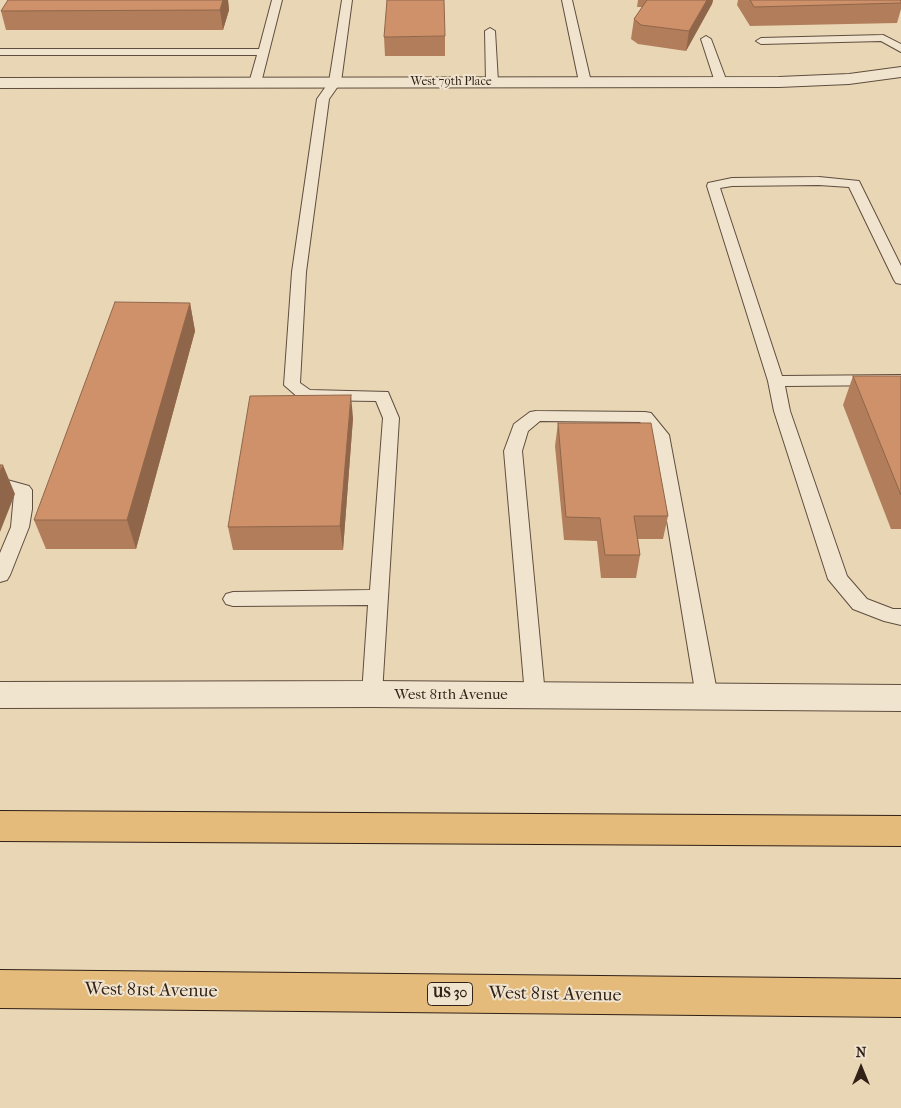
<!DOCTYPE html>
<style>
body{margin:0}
#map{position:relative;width:901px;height:1108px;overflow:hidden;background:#e9d6b5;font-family:"IM FELL French Canon",serif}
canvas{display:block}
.north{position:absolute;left:836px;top:1043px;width:50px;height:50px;-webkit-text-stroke:4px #f1e4cf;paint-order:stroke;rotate:0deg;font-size:14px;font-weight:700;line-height:20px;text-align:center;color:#312117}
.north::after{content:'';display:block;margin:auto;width:18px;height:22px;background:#312117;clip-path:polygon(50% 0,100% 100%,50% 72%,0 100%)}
</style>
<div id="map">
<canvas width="901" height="1108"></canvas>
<div class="north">N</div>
</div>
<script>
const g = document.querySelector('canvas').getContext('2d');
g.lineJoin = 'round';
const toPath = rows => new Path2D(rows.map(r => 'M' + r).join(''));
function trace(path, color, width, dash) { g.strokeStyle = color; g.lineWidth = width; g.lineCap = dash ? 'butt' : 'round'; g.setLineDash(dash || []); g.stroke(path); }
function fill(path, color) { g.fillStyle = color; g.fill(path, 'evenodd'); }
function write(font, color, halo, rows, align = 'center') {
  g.font = font + ' "IM FELL French Canon",serif'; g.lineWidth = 4; g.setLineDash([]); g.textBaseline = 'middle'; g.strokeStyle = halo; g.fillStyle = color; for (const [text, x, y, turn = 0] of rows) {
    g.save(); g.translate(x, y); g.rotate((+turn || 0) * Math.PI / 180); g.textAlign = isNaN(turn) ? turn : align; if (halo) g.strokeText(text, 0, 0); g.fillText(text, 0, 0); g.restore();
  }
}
const lane = toPath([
 [272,0,282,0,261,83,255,86,249,83,257,55,0,55,0,49,259,49,272,0],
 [342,0,352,0,341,82,329,99,306,272,300,383,310,390,388,392,399,418,382,694,379,700,372,703,365,700,362,694,368,605,233,606,226,604,223,599,226,594,233,592,370,590,383,418,376,401,306,400,300,399,284,385,292,272,317,99,329,82,342,0],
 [562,0,572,0,591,82,589,84,581,84,579,82,562,0],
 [490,28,495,31,498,82,492,85,486,82,485,31,490,28],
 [883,35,901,44,901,52,881,41,761,44,756,41,761,38,883,35],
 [706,36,711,39,727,82,725,84,717,84,715,82,701,39,706,36],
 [819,177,859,181,901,266,901,284,896,283,894,280,849,187,819,185,732,186,720,188,782,376,901,375,901,385,785,386,790,411,847,576,867,599,893,609,901,609,901,625,884,621,853,609,828,579,774,411,768,381,707,186,708,183,732,178,819,177],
 [536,411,645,412,651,413,669,435,718,697,714,703,707,706,700,703,696,697,653,436,640,422,540,421,528,431,522,451,545,695,542,701,535,704,528,701,525,695,504,451,514,424,530,412,536,411],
 [0,478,29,486,32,490,32,509,29,527,10,575,7,580,0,582,0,553,11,527,14,494,0,490,0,478]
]);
const street = toPath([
 [901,67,901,77,849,84,779,87,0,88,0,78,779,77,849,74,901,67],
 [372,681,901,685,901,711,372,707,0,708,0,682,372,681]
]);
const primary = toPath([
 [0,811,901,816,901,846,0,841,0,811],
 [0,970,901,979,901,1017,0,1008,0,970]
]);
trace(lane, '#5f4e3e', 2);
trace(street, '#5f4e3e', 2);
trace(primary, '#312117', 2);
fill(lane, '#f1e4cf');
fill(street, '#f1e4cf');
fill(primary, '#e4bb7a');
fill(toPath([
 [8,0,228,0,229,10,223,30,6,30,1,11],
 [638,0,713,0,712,4,686,51,638,44,631,39,634,19,642,7,637,7],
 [738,0,901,1,901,9,897,23,750,26,737,5],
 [445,36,445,56,385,56,384,37],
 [190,303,195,331,136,549,46,549,34,520],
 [853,376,901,376,901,529,891,529,843,405],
 [353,418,343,550,233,550,228,527],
 [558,423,668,516,663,539,638,539,640,555,636,578,601,578,597,541,564,540,555,446]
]), '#b17d5b');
fill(toPath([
 [223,0,228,0,229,10,223,30,220,10],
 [707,0,713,0,712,4,686,51,689,31],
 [190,303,195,331,136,549,127,520],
 [351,395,353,418,343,550,340,526],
 [3,465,15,494,0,532,0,472]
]), '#90664a');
const building = toPath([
 [8,0,223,0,220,10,1,11,8,0],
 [387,0,444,0,445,36,384,37,387,0],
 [647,0,707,0,689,31,641,25,634,19,647,0],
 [750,0,900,0,901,1,901,3,754,7,750,0],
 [115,302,190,303,127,520,34,520,115,302],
 [853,376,901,376,901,495,853,376],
 [351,395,340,526,228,527,250,396,351,395],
 [558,423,651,423,668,516,634,516,640,555,605,555,600,518,566,517,558,423],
 [0,465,3,465,0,472,0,465]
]);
fill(building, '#ce916a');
trace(building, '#90664a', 1);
write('12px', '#312117', '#f1e4cf', [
 ["West 79th Place",451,82]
]);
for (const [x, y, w] of [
 [450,994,45]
]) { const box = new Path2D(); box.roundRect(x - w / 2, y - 11.5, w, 23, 4); g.fillStyle = '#f1e4cf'; g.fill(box); trace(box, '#312117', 1); }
write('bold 14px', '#312117', null, [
 ["US 30",450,994]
]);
write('15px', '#312117', '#f1e4cf', [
 ["West 81th Avenue",451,695]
]);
write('18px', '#312117', '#f1e4cf', [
 ["West 81st Avenue",151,991,1],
 ["West 81st Avenue",555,995,1]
]);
</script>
